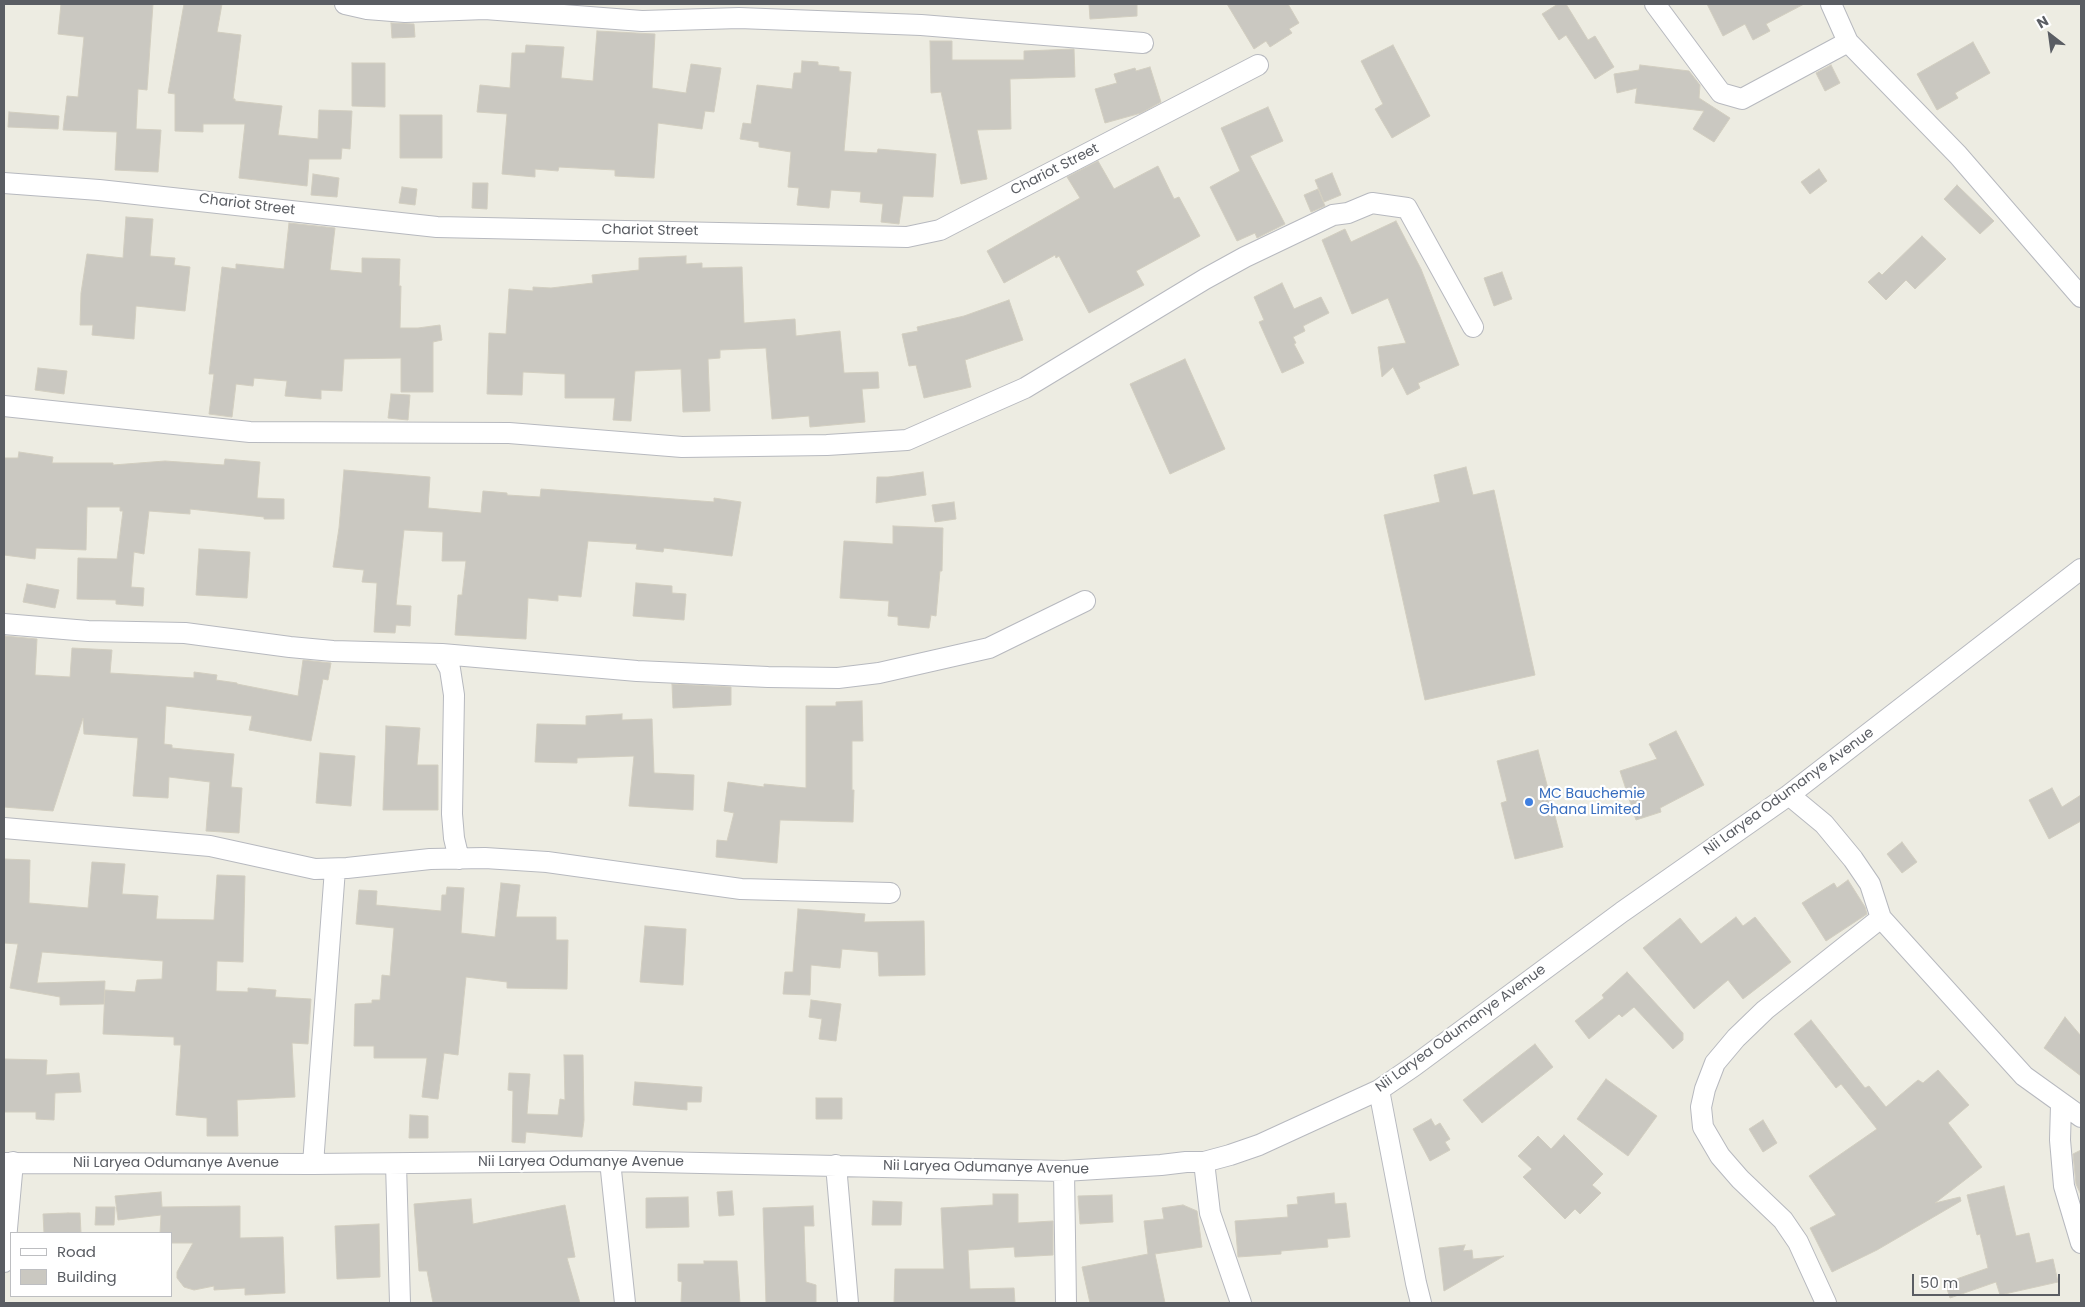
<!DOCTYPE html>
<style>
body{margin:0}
#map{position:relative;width:2085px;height:1307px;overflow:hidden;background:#edece2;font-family:Poppins,sans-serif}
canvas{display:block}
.frame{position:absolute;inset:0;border:5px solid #5a5d63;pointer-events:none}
.legend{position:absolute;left:10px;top:1232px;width:162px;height:65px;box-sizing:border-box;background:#fff;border:1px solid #bdbec1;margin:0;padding:6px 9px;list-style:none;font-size:15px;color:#5a5d63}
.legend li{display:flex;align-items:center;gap:10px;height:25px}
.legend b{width:25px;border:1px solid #bdbec1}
.north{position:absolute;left:2025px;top:10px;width:50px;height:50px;-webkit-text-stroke:4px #fff;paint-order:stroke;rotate:330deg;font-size:14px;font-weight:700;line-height:20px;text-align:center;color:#5a5d63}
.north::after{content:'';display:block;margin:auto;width:18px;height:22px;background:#5a5d63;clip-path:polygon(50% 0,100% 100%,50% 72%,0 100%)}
.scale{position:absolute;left:1912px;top:1274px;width:148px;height:22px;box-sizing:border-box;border:2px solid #5a5d63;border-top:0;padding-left:6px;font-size:15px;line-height:18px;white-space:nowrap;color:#5a5d63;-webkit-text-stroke:4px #fff;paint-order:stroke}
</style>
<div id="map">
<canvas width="2085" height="1307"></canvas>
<div class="frame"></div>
<ul class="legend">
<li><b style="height:6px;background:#fff"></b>Road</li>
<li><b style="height:14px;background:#cac8c1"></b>Building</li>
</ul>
<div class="north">N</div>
<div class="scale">50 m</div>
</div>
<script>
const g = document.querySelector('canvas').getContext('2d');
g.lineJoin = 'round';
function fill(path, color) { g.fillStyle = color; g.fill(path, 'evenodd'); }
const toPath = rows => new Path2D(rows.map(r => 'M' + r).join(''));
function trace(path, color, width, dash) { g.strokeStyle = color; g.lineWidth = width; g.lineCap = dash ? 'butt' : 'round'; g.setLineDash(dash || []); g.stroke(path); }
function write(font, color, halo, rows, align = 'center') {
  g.font = font + ' Poppins,sans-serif'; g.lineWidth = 4.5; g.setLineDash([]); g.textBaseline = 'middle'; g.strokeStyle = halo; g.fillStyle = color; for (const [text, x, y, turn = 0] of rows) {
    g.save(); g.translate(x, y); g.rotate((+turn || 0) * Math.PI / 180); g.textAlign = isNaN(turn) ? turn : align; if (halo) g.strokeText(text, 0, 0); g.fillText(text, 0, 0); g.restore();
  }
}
const building = toPath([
 [61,4,153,4,147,90,138,89,136,129,161,130,158,172,115,170,117,132,63,130,67,96,78,97,84,37,58,34,61,4],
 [184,4,222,4,217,32,241,35,233,99,235,99,235,101,282,106,278,135,318,139,319,110,352,111,350,149,342,148,341,159,309,159,307,186,239,178,245,124,203,124,203,132,175,131,175,94,168,93,184,4],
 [1089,4,1137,4,1137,16,1090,19,1089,4],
 [1227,4,1288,4,1299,23,1289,29,1292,33,1270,47,1266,41,1254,49,1227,4],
 [1558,4,1566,4,1588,40,1595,36,1614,67,1595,79,1566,35,1559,40,1542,14,1558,4],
 [1707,4,1804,4,1766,24,1770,31,1753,40,1745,24,1723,36,1707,4],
 [391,23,414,24,415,37,392,38,391,23],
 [597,31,655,34,652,88,686,93,691,64,721,68,714,112,705,111,702,129,658,123,654,178,615,176,615,170,559,167,558,171,535,169,535,177,502,174,507,114,477,112,480,85,510,88,512,53,525,53,526,45,564,47,561,78,593,81,597,31],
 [930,41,952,41,952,60,1024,60,1024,51,1074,49,1075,77,1010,79,1011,129,977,130,987,179,961,184,941,92,931,93,930,41],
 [1973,42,1990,73,1955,93,1958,98,1937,110,1917,74,1973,42],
 [1393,45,1430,116,1392,138,1375,109,1383,104,1361,61,1393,45],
 [802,61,818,62,818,65,839,67,839,71,851,72,844,151,877,153,878,149,936,154,933,197,903,196,899,224,881,222,883,204,860,202,861,192,831,190,829,208,797,205,799,188,788,187,791,152,759,147,759,142,740,139,743,123,751,124,757,85,792,89,794,73,801,73,802,61],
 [352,63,385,63,385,107,352,106,352,63],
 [1640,65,1689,71,1700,85,1699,98,1730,118,1714,142,1693,129,1704,111,1635,103,1637,88,1617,93,1614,74,1639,70,1640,65],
 [1831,65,1840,83,1825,91,1816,73,1831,65],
 [1150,67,1161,102,1141,113,1105,123,1095,89,1117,83,1114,74,1135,68,1136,71,1150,67],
 [1268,107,1283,141,1250,156,1285,224,1257,238,1255,233,1237,241,1210,187,1240,171,1221,128,1268,107],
 [9,112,59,116,58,129,8,127,9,112],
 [400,115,442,115,442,158,400,158,400,115],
 [1098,161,1114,189,1158,166,1174,199,1179,197,1200,236,1136,271,1144,285,1089,313,1059,256,1056,258,1055,255,1004,283,987,251,1080,198,1067,177,1098,161],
 [1819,169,1827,181,1810,194,1801,182,1819,169],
 [1332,173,1341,195,1324,202,1315,180,1332,173],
 [313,174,339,178,337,197,311,195,313,174],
 [473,183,488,183,487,209,472,208,473,183],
 [1957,185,1994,221,1980,234,1944,199,1957,185],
 [402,187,417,189,415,205,399,203,402,187],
 [1318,189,1325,206,1311,212,1304,195,1318,189],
 [126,217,153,219,150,256,175,258,174,265,190,267,185,311,136,306,134,339,92,335,93,325,80,325,81,293,87,254,123,258,126,217],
 [1396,221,1421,269,1459,365,1418,383,1420,388,1407,395,1393,367,1382,377,1378,347,1406,343,1388,298,1352,314,1322,240,1345,229,1351,242,1396,221],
 [289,223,335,228,330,270,362,273,362,258,400,259,399,286,401,286,400,328,418,328,440,325,442,340,433,342,433,392,401,392,401,358,344,359,342,391,321,390,321,399,285,396,287,381,254,378,253,386,236,384,232,417,209,414,214,374,209,374,222,267,236,269,236,264,284,269,289,223],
 [1922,236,1946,259,1915,289,1906,280,1886,300,1868,282,1879,272,1882,275,1922,236],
 [686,256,686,264,702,263,702,268,742,267,744,323,795,319,796,336,840,331,844,373,878,372,879,388,862,389,865,422,810,427,809,416,772,419,766,348,720,350,720,358,708,359,710,411,683,412,681,369,635,371,631,421,613,420,615,398,565,398,565,374,523,372,522,395,487,394,489,333,506,334,509,289,533,291,533,287,551,288,593,283,592,275,639,270,639,258,686,256],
 [1502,272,1512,299,1494,306,1484,278,1502,272],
 [1282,283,1294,309,1321,297,1329,313,1303,326,1305,331,1293,337,1296,343,1294,344,1304,363,1282,373,1259,322,1264,320,1254,297,1282,283],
 [1009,300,1023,340,965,360,971,387,924,398,916,365,909,366,902,334,918,331,917,327,964,316,1009,300],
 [1185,359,1225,449,1170,474,1130,384,1185,359],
 [38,368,67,371,64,394,35,390,38,368],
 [391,394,410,395,408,420,388,418,391,394],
 [19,452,53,457,52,463,113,463,113,465,165,461,224,465,225,459,260,462,257,498,284,499,284,519,264,519,264,517,190,509,190,514,149,511,144,554,134,552,131,587,144,588,143,606,116,604,116,600,77,599,78,558,117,559,123,511,120,511,120,507,87,507,86,550,36,548,35,559,4,555,4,458,18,458,19,452],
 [1466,467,1473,495,1494,490,1535,675,1425,700,1384,515,1440,502,1434,475,1466,467],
 [344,470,430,477,428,508,481,513,483,491,507,493,507,495,540,497,541,489,714,502,714,498,741,502,732,556,664,548,663,552,636,549,637,544,588,541,581,597,558,595,558,601,528,598,526,639,455,635,458,595,462,595,466,561,442,561,443,532,404,530,396,605,411,606,410,626,396,625,395,633,374,632,377,583,362,582,364,570,333,567,339,528,344,470],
 [923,472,926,495,876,503,877,477,888,477,923,472],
 [954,502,956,519,935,522,932,505,954,502],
 [893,526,943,528,942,571,940,571,936,616,931,615,929,628,898,625,898,617,888,616,889,601,840,598,844,541,893,544,893,526],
 [199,549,250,552,247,598,196,595,199,549],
 [636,583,672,586,672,593,686,594,684,620,633,616,636,583],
 [27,584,59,590,55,608,23,602,27,584],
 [5,636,37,639,35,675,70,677,72,648,112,650,110,673,194,678,194,672,217,675,216,680,237,683,237,684,298,696,303,660,331,663,328,680,323,679,311,741,249,730,252,716,166,706,164,744,172,745,172,748,234,754,231,787,242,788,239,833,206,831,210,782,169,777,168,798,133,796,138,738,84,734,83,718,53,811,4,807,5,636],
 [672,684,731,687,731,705,673,708,672,684],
 [862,701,863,741,852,741,852,790,854,790,853,822,780,820,777,863,716,857,717,840,727,841,734,813,724,811,728,782,764,787,764,784,806,788,806,706,836,706,836,702,862,701],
 [622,714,622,720,652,719,654,773,694,775,693,810,629,806,634,756,577,758,577,763,535,762,537,724,586,725,586,716,622,714],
 [386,726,420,728,417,765,438,765,438,810,383,810,386,726],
 [1676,731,1704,785,1660,808,1661,812,1636,820,1620,771,1657,759,1649,744,1676,731],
 [1538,750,1563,847,1515,859,1501,803,1507,801,1497,761,1538,750],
 [320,753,355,756,351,806,316,803,320,753],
 [2052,788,2062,807,2081,795,2081,821,2049,839,2029,800,2052,788],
 [1902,842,1917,862,1902,873,1887,854,1902,842],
 [4,859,30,860,29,903,88,908,92,862,125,864,122,894,158,896,156,919,214,920,217,875,245,876,243,962,217,961,216,991,248,992,248,988,276,990,275,997,311,999,308,1044,292,1043,295,1097,237,1100,238,1136,207,1136,207,1118,176,1115,181,1045,174,1045,174,1037,103,1034,105,990,135,992,137,980,162,979,163,961,42,952,37,983,105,981,104,1004,60,1005,60,997,10,988,18,944,4,943,4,859],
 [1848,880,1865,907,1867,914,1826,941,1802,903,1834,883,1837,888,1848,880],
 [501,883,520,885,516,917,556,917,556,940,568,940,567,989,507,988,507,982,466,977,458,1055,444,1053,438,1099,422,1097,427,1058,374,1058,374,1046,354,1046,355,1004,372,1003,372,1000,380,1000,382,975,390,976,394,928,356,924,359,890,377,891,376,905,441,911,442,895,446,895,447,887,464,888,461,933,495,937,501,883],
 [798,909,865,914,864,922,924,921,925,975,879,976,878,952,842,949,840,968,811,965,810,995,783,994,785,972,793,972,798,909],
 [1736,917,1743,926,1755,917,1791,962,1743,999,1728,980,1694,1009,1643,948,1680,918,1701,944,1736,917],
 [645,926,686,929,683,985,640,982,645,926],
 [1627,972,1683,1033,1683,1040,1673,1049,1634,1007,1622,1017,1619,1014,1589,1039,1575,1021,1604,998,1602,995,1627,972],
 [811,1000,841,1004,836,1041,819,1039,822,1019,809,1017,811,1000],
 [2065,1017,2081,1036,2081,1076,2044,1048,2065,1017],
 [1811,1020,1865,1088,1869,1086,1886,1107,1918,1080,1923,1083,1938,1070,1969,1105,1948,1123,1982,1167,1935,1203,1960,1197,1961,1201,1877,1250,1832,1272,1810,1228,1836,1215,1809,1176,1877,1129,1841,1084,1836,1088,1794,1034,1811,1020],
 [1535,1044,1553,1067,1482,1123,1463,1100,1535,1044],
 [564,1055,583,1055,584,1120,582,1137,526,1132,525,1143,512,1142,513,1091,508,1090,509,1073,530,1074,527,1114,558,1115,560,1099,565,1100,564,1055],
 [4,1059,47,1060,46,1075,79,1073,81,1092,55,1093,54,1120,36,1119,36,1112,4,1112,4,1059],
 [1606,1079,1657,1116,1628,1156,1577,1119,1606,1079],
 [635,1082,702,1087,701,1102,687,1102,687,1110,633,1105,635,1082],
 [816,1098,842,1098,842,1119,816,1119,816,1098],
 [410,1115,428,1116,428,1138,409,1138,410,1115],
 [1431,1119,1435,1126,1440,1123,1450,1139,1445,1142,1450,1150,1430,1161,1413,1129,1431,1119],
 [1763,1120,1777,1143,1763,1152,1749,1129,1763,1120],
 [1564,1135,1603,1174,1592,1185,1601,1193,1580,1214,1575,1209,1565,1219,1523,1177,1532,1169,1518,1156,1538,1136,1551,1149,1564,1135],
 [2081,1150,2081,1195,2076,1184,2073,1154,2081,1150],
 [2004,1186,2016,1236,2029,1233,2036,1263,2053,1259,2058,1282,2000,1295,1996,1282,1950,1298,1945,1283,1988,1268,1980,1234,1977,1235,1967,1195,2004,1186],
 [732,1191,734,1215,719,1216,717,1192,732,1191],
 [161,1192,162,1207,240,1206,240,1238,283,1237,285,1293,245,1295,245,1288,214,1290,214,1286,194,1290,184,1287,177,1278,177,1272,193,1243,171,1243,171,1233,160,1233,161,1215,118,1220,115,1196,161,1192],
 [1334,1193,1335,1204,1346,1203,1350,1237,1327,1239,1328,1247,1281,1251,1281,1254,1238,1257,1235,1221,1288,1217,1287,1205,1298,1204,1297,1197,1334,1193],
 [993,1194,1018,1194,1018,1223,1053,1221,1053,1255,1015,1257,1014,1247,968,1250,970,1289,1014,1288,1015,1303,894,1303,895,1269,944,1269,941,1208,993,1205,993,1194],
 [1112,1195,1113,1222,1080,1224,1078,1196,1112,1195],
 [688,1197,689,1227,646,1228,646,1198,688,1197],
 [471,1199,473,1224,565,1205,575,1257,567,1258,580,1303,433,1303,427,1271,419,1271,414,1204,471,1199],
 [873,1201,902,1202,901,1225,872,1225,873,1201],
 [1183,1205,1197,1211,1202,1247,1155,1254,1165,1303,1090,1303,1082,1267,1148,1254,1144,1221,1164,1219,1162,1208,1183,1205],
 [813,1206,814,1226,804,1226,806,1282,816,1285,816,1303,766,1303,763,1208,813,1206],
 [96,1207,115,1207,114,1225,95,1225,96,1207],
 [68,1213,80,1213,81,1233,44,1233,43,1214,68,1213],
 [379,1224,380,1277,337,1279,335,1226,379,1224],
 [1465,1245,1463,1251,1472,1250,1473,1259,1504,1256,1444,1291,1439,1248,1465,1245],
 [704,1261,737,1261,740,1303,681,1303,682,1282,678,1281,678,1264,704,1264,704,1261]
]);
fill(building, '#cac8c1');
trace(building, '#d2cec0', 1);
const minor = toPath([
 [345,4,367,9,405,12,485,9,642,21,739,18,921,25,1143,43],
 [1655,4,1721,93,1742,99,1848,42],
 [1831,4,1848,42,1958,155,2081,297],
 [4,183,99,190,437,227,907,237,940,230,1258,65],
 [4,406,250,432,509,433,682,447,827,445,907,440,1025,388,1205,279,1245,257,1333,215,1348,213,1372,203,1407,208,1473,327],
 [4,624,88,631,185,633,290,647,333,651,442,654,637,671,768,677,838,678,879,673,989,648,1085,601],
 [442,654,450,669,454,695,452,814,454,838,459,859],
 [1789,795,1824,824,1853,859,1870,884,1881,918],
 [4,828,210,846,315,869,347,868,430,859,485,858,547,862,741,889,890,893],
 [1379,1090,1416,1283,1421,1303],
 [2061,1105,2060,1140,2064,1186,2081,1243],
 [610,1161,625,1303],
 [1204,1162,1210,1213,1241,1303],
 [4,1163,313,1164,610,1161,1064,1171,1161,1165,1186,1162,1204,1162,1230,1155,1259,1145,1379,1090,1414,1066,1622,912,1789,795,2081,569],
 [313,1164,335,869],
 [396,1164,400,1303],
 [836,1165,848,1303],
 [1064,1171,1066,1303],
 [4,1262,13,1162],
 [1826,1303,1798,1242,1783,1220,1740,1179,1720,1156,1703,1127,1701,1107,1705,1089,1715,1063,1736,1038,1765,1010,1881,918,2024,1076,2081,1117]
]);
trace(minor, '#b7b9bf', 22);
trace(minor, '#fff', 20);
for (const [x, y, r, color] of [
 [1529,802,5,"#3f7fe0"]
]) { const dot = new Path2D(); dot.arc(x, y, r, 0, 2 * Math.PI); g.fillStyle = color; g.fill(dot); trace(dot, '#fff', 2); }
write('14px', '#5a5d63', '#fff', [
 ["Chariot Street",1055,170,-27],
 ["Chariot Street",247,205,7],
 ["Chariot Street",650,231,1],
 ["Nii Laryea Odumanye Avenue",1789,792,-36],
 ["Nii Laryea Odumanye Avenue",1461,1029,-36],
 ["Nii Laryea Odumanye Avenue",581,1162],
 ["Nii Laryea Odumanye Avenue",176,1163],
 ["Nii Laryea Odumanye Avenue",986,1168,1]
]);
write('14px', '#366cbe', '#fff', [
 ["MC Bauchemie",1539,794],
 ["Ghana Limited",1539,810]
], 'left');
</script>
